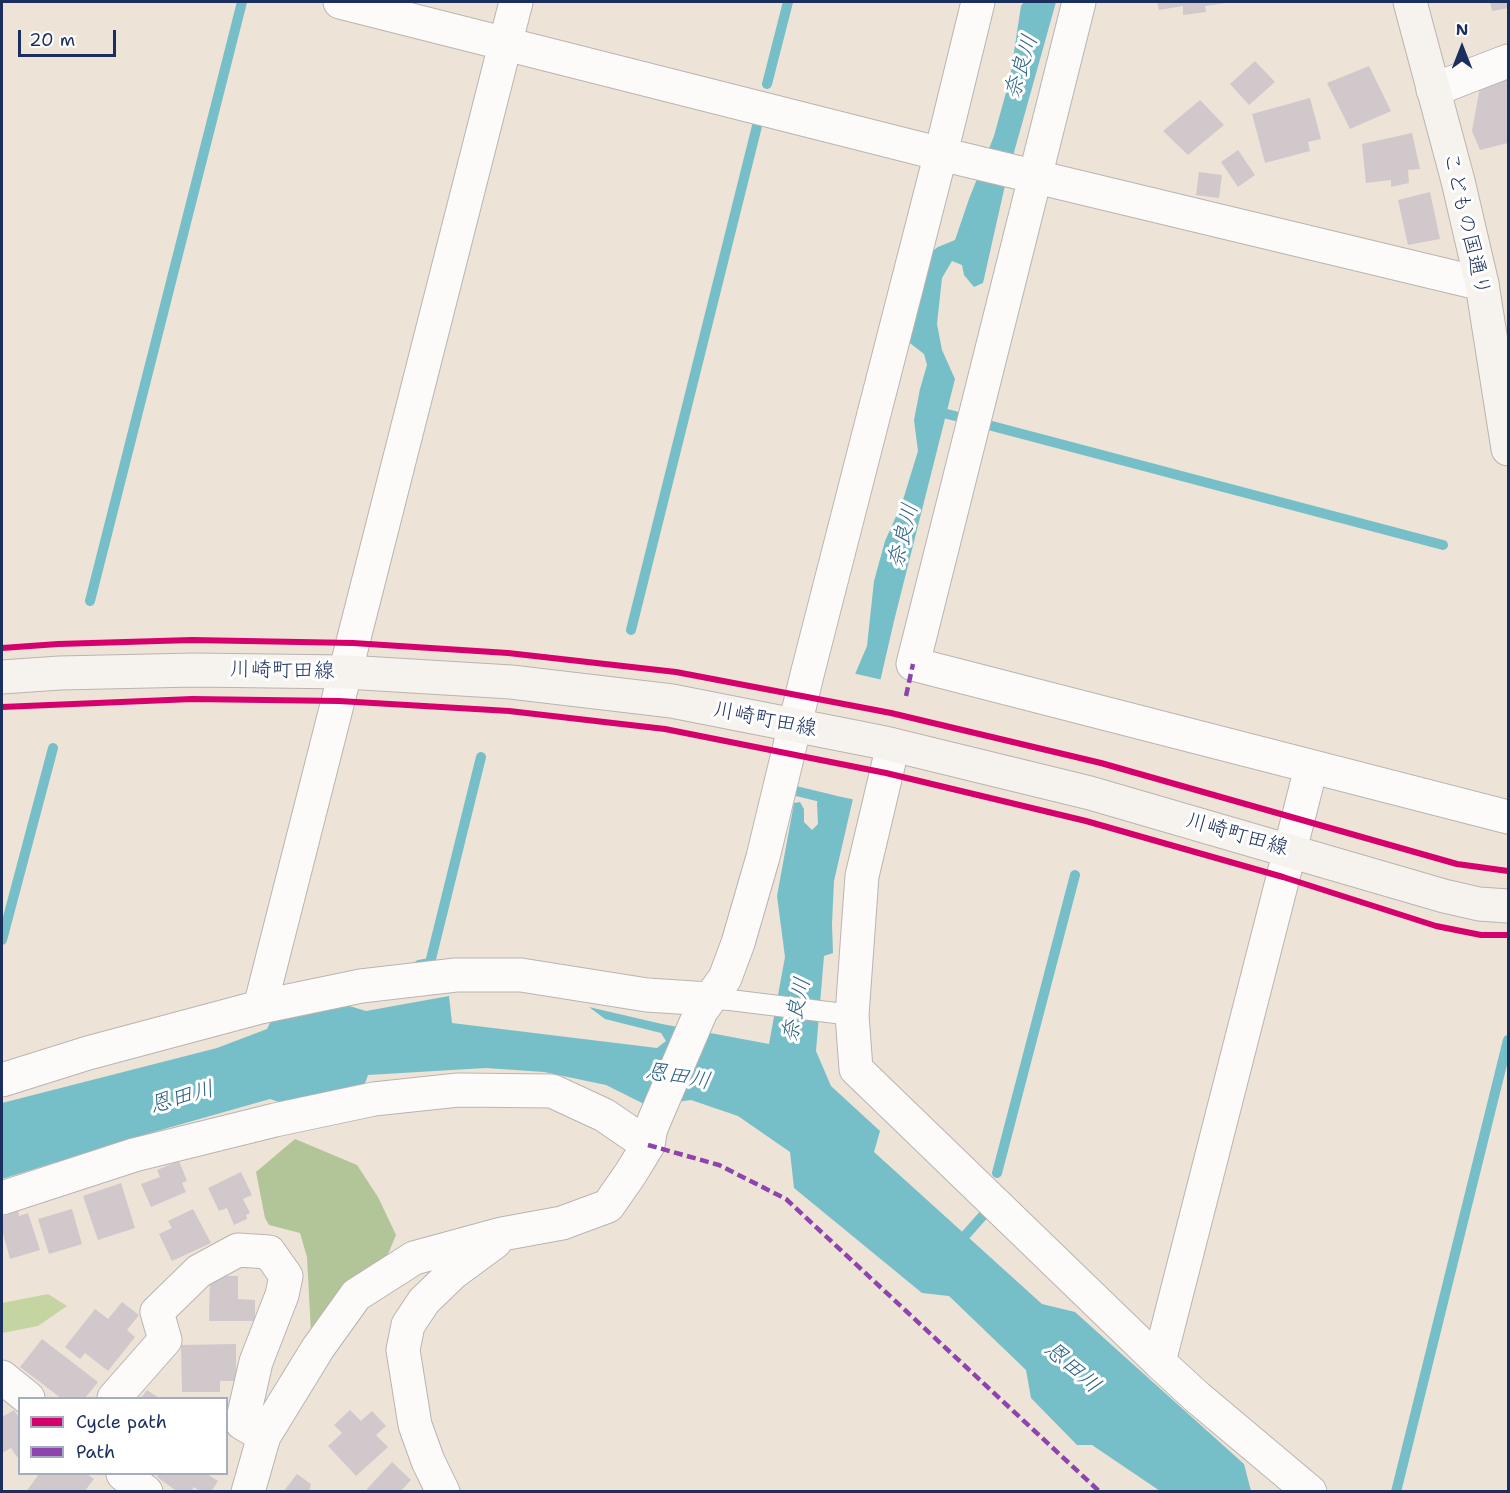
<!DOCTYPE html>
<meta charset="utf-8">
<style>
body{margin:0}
#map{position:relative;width:1510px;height:1493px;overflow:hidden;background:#eee3d7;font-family:"Shantell Sans",sans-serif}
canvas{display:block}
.frame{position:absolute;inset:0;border:3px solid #1b2f5e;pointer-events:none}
.legend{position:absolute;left:18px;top:1397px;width:210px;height:78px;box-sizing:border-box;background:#fff;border:2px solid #a4acbf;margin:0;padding:8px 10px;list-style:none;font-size:18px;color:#1b2f5e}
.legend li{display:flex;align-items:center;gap:12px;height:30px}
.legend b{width:30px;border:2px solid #a4acbf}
.north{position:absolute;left:1432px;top:18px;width:60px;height:60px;-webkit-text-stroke:4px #fff;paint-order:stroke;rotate:0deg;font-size:16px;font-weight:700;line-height:24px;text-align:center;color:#1b2f5e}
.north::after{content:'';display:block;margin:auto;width:21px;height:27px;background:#1b2f5e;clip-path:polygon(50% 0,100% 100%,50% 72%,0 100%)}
.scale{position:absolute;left:18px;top:30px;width:98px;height:27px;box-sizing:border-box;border:3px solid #1b2f5e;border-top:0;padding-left:8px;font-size:18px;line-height:21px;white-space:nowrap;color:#1b2f5e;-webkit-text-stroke:4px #fff;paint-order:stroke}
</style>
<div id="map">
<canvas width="1510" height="1493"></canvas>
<div class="frame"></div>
<ul class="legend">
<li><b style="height:8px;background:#d6006c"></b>Cycle path</li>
<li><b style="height:8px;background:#8e44ad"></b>Path</li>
</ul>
<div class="north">N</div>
<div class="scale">20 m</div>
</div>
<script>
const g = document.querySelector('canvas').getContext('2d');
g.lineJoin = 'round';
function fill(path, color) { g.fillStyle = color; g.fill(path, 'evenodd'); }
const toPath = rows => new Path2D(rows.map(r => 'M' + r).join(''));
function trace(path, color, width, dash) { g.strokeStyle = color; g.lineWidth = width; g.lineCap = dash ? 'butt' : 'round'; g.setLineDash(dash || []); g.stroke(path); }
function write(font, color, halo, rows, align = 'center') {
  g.font = font + ' "Shantell Sans","Klee One",sans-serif'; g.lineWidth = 6; g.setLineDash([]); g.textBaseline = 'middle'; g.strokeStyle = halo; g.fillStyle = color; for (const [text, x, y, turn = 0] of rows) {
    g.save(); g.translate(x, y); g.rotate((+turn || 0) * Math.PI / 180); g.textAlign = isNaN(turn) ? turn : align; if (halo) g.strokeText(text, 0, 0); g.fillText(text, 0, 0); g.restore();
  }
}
fill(toPath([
 [48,1294,67,1306,38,1326,2,1333,2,1303]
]), '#c4d5a1');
fill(toPath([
 [295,1139,357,1165,378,1197,396,1235,386,1259,311,1333,307,1257,300,1233,269,1225,265,1218,256,1172]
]), '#b2c599');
fill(toPath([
 [1024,2,1056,2,1006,181,983,283,974,287,964,275,962,265,952,261,942,278,937,324,942,350,955,379,894,621,834,881,832,924,833,953,824,956,816,1051,831,1086,880,1131,874,1152,1042,1304,1075,1312,1244,1464,1251,1491,1160,1491,1092,1445,1077,1445,1031,1398,1026,1370,949,1296,922,1293,794,1188,790,1152,738,1116,691,1100,648,1106,606,1085,544,1072,486,1068,368,1075,363,1089,288,1105,270,1099,150,1133,2,1179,2,1103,217,1048,267,1029,273,1017,346,1005,366,1011,449,996,452,1023,657,1048,666,1041,661,1033,605,1019,589,1007,662,1024,769,1044,785,957,777,896,794,803,800,802,804,809,804,822,812,830,818,824,817,803,824,781,840,746,853,679,867,646,874,581,885,541,902,503,918,451,914,420,920,389,927,365,924,354,906,340,927,255,938,247,955,240,969,199,994,136,1010,78,1021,6]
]), '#77bfc8');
fill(toPath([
 [852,673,883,680,856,800,818,792,837,745,840,703]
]), '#eee3d7');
trace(toPath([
 [767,84,788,2],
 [935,411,955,416],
 [992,426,1443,545],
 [90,601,242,2],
 [631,630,757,126],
 [792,790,833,800],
 [2,940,53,748],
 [419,965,430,963,481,757],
 [997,1173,1075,875],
 [955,1247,987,1211],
 [1396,1492,1508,1040]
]), '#77bfc8', 10);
fill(toPath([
 [1157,2,1225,2,1226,3,1205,6,1206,12,1183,15,1183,6,1159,10],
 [1490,2,1508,2,1508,8,1492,11],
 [1255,61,1275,82,1249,105,1230,84],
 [1369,66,1391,111,1350,129,1327,83],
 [1508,79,1508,143,1480,150,1472,131,1480,87],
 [1310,98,1321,139,1308,142,1310,151,1265,163,1252,114],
 [1200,100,1224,125,1188,155,1163,131],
 [1412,133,1420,169,1408,170,1409,183,1391,187,1391,180,1366,183,1362,144],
 [1238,150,1255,175,1238,187,1221,162],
 [1199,172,1222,175,1219,198,1196,195],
 [1430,192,1440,239,1408,245,1398,200],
 [179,1161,187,1181,182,1183,186,1192,151,1207,141,1184,160,1177,157,1170],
 [241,1172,252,1195,243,1199,250,1213,246,1215,247,1219,234,1225,227,1208,219,1211,208,1188],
 [121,1183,135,1228,98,1240,83,1196],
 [72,1209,82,1244,49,1254,38,1219],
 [193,1209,211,1243,172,1261,159,1234,172,1228,168,1221],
 [18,1211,19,1216,28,1213,40,1250,10,1259,2,1230,2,1217],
 [210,1276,238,1276,238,1299,255,1300,255,1321,209,1321],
 [122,1302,139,1315,127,1330,135,1337,108,1371,85,1353,80,1359,65,1347,95,1309,108,1319],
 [42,1339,98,1382,85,1398,61,1398,20,1367],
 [236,1344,236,1381,220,1381,220,1392,182,1392,181,1345],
 [147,1390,159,1398,141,1398],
 [14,1410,20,1419,20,1456,17,1457,11,1448,2,1453,2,1417],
 [350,1410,361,1421,372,1411,386,1426,376,1435,388,1447,356,1476,328,1446,342,1433,334,1425],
 [392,1462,411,1480,400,1492,369,1492,367,1489],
 [39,1474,87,1474,94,1479,84,1492,26,1492],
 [159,1474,207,1474,218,1481,211,1492,201,1492,194,1487,191,1492,178,1492,157,1477],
 [297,1474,311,1484,309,1492,283,1492]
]), '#d1c8cc');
const service = toPath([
 [709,999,730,1000,852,1015]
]);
const minor = toPath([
 [340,2,941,154,1482,284],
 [1079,2,913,664,1508,817],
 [1433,90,1508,61],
 [893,745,862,876,852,1015,856,1069,1159,1362,1197,1397,1310,1492],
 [260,1007,516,2],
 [2,1080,88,1053,260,1007,361,986,456,975,521,975,647,995,709,999],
 [2,1198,134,1155,275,1120,374,1099,458,1090,552,1091,604,1115,648,1145],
 [1159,1362,1311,768],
 [2,1377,28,1398],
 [114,1398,165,1340,157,1312,199,1271,238,1250,269,1252,286,1276,282,1295,256,1362,242,1423,264,1436,318,1348,356,1295,414,1258,502,1234,562,1223,608,1206,631,1173,648,1145,651,1128,701,1011,725,978,738,943,763,857,807,675,944,141,978,2],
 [123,1474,146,1492],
 [248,1492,264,1436],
 [443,1492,428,1461,415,1425,403,1350,408,1325,424,1301,453,1273,495,1242]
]);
const secondary = toPath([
 [1410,2,1458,181,1482,284,1508,449],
 [2,677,60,673,195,670,346,672,511,682,672,701,885,743,1090,793,1444,896,1479,904,1508,906]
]);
trace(service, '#b9b4b1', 22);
trace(minor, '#b9b4b1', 35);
trace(secondary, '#b9b4b1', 35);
trace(service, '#fcfbf9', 20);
trace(minor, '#fcfbf9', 33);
trace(secondary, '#f6f2ee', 33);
trace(toPath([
 [906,696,913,664],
 [648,1145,719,1165,786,1199,1100,1492]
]), '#8e44ad', 4.5, [9, 4.5]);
trace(toPath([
 [2,648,58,644,192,640,353,643,508,653,676,672,891,713,1101,763,1457,864,1508,871],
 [2,707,192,699,339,701,509,711,665,729,886,773,1086,821,1283,877,1436,926,1481,935,1508,935]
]), '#d6006c', 6);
write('21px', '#1b2f5e', '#fff', [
 ["こどもの国通り",1466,224,77],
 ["川崎町田線",282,671,1],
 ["川崎町田線",765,720,11],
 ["川崎町田線",1237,835,16]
]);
write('italic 22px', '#2b6286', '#fff', [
 ["奈良川",1022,67,-73],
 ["奈良川",904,536,-76],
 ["奈良川",797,1010,-78],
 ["恩田川",678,1077,10],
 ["恩田川",182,1098,-16],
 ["恩田川",1072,1368,41]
]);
</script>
